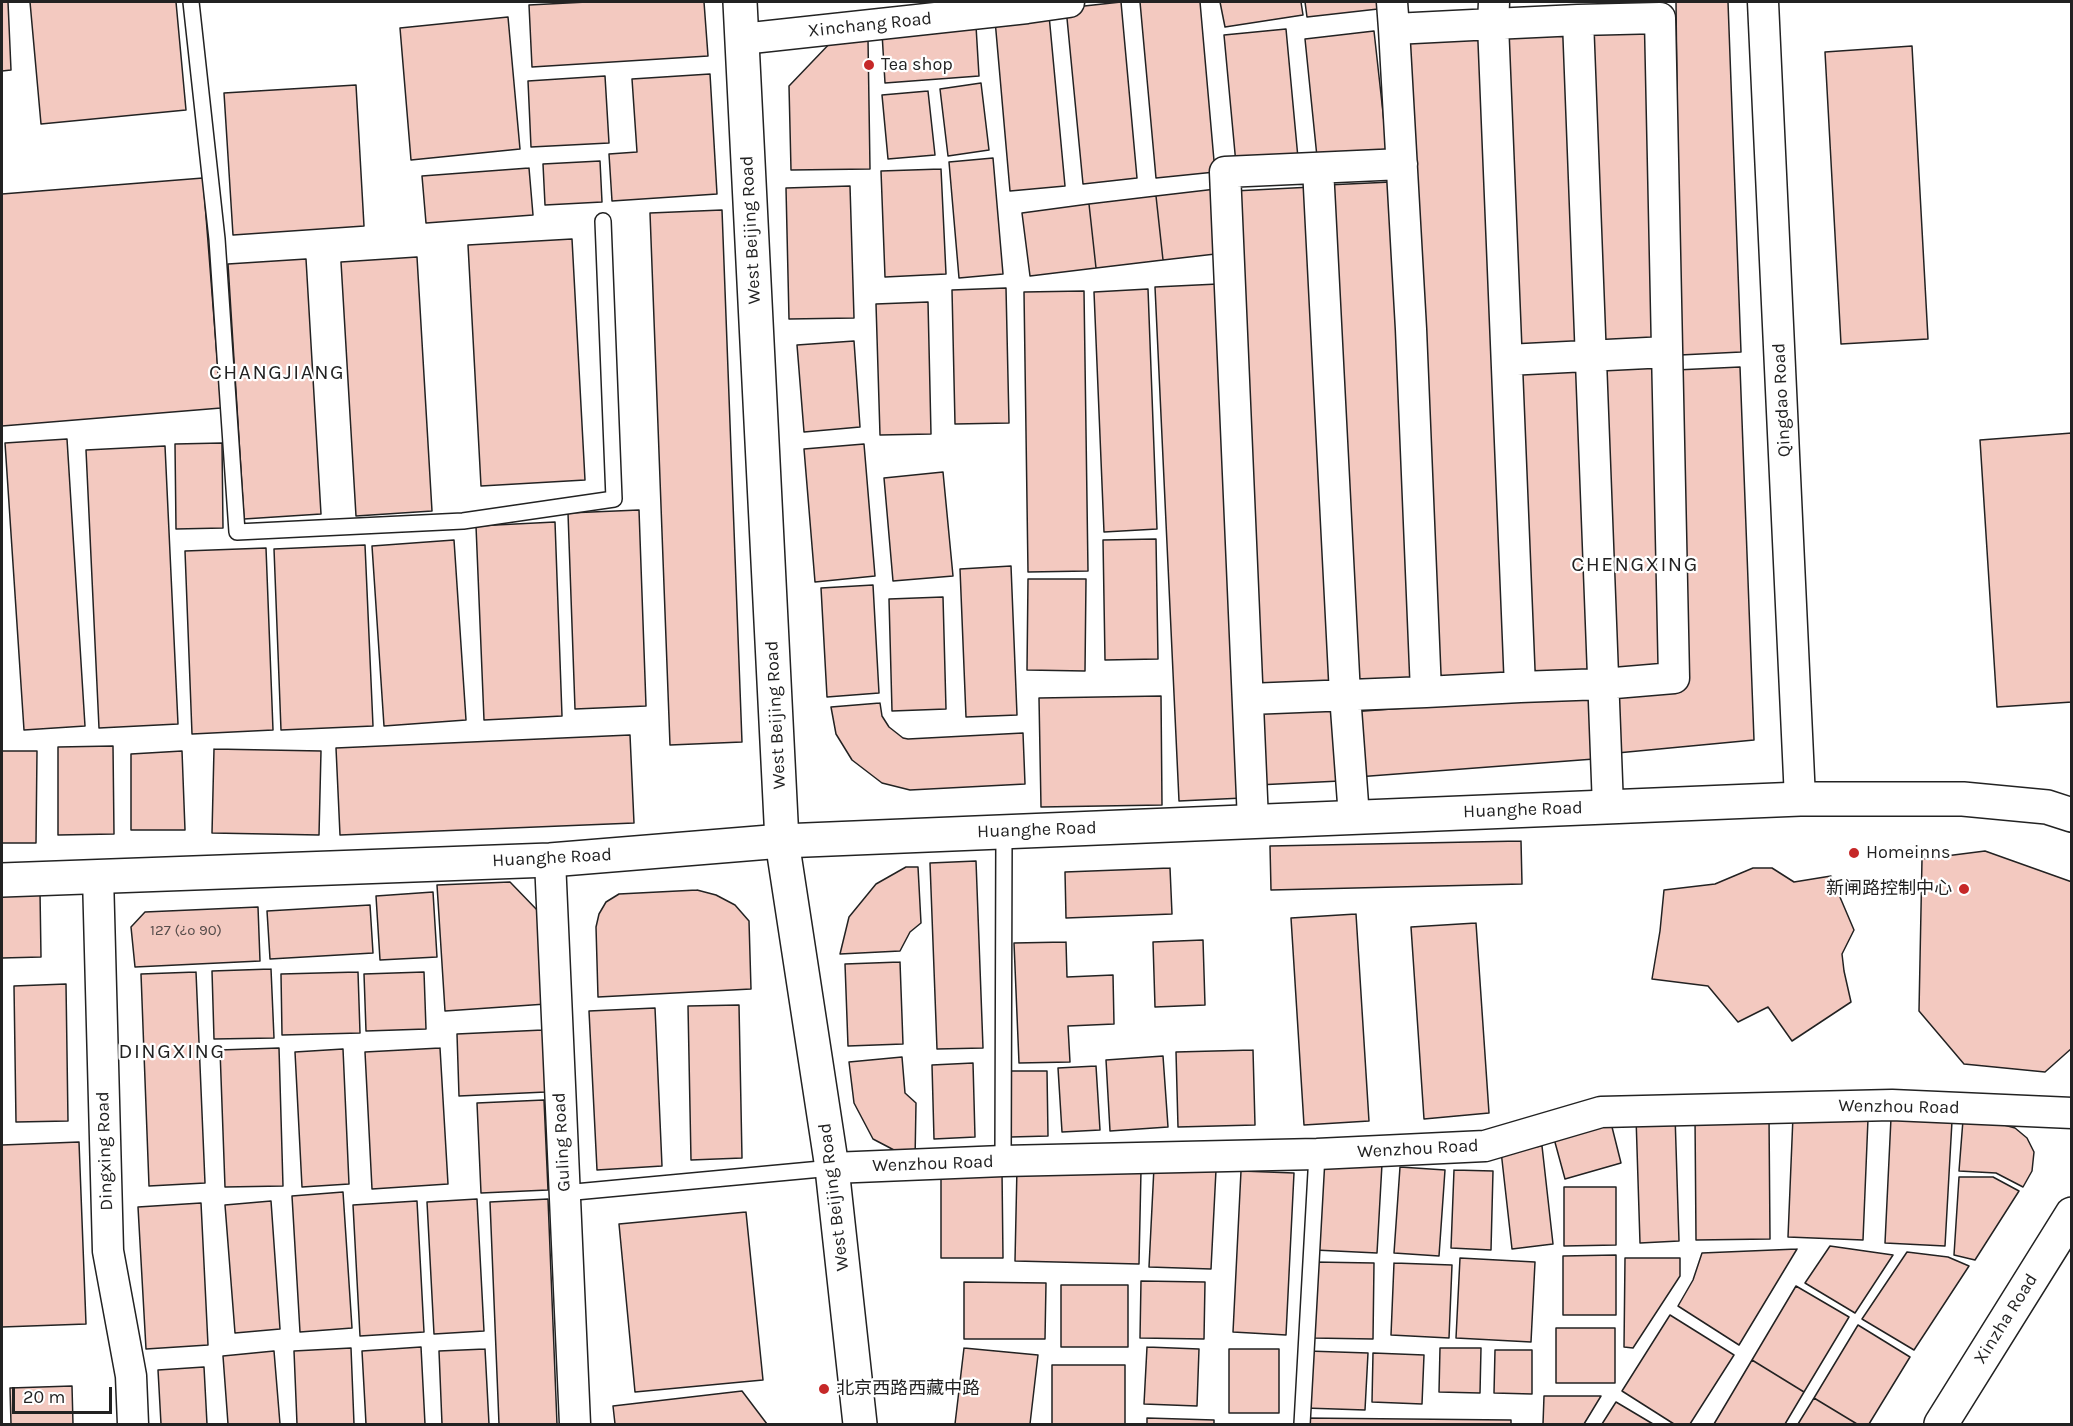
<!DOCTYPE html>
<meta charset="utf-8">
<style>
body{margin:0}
#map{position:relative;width:2073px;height:1426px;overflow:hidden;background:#fff;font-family:Karla,sans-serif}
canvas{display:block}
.frame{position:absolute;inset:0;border:3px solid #222;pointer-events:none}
.scale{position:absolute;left:12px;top:1387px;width:100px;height:27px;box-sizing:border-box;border:3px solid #222;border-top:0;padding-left:8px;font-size:18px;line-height:21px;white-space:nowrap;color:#222;-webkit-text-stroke:4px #fff;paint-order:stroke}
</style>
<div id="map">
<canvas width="2073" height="1426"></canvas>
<div class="frame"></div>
<div class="scale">20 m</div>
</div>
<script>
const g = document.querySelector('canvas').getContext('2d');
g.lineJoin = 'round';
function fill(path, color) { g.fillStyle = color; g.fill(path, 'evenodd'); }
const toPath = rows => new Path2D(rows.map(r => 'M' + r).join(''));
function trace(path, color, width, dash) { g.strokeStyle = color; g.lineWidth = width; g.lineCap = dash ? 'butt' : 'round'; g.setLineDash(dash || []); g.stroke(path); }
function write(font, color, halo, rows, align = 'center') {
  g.font = font + ' Karla,"Noto Sans SC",sans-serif'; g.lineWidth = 4.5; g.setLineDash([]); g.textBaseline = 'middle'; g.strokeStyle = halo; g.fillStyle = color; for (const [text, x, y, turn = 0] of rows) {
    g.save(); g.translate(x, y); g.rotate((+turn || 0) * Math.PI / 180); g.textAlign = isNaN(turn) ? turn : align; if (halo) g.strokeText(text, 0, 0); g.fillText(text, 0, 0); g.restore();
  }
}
const building = toPath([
 [2,2,8,2,11,70,2,71,2,2],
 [30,2,176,2,186,110,41,124,30,2],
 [587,2,704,2,708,56,532,67,529,5,587,2],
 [1121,2,1137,178,1083,184,1066,8,1121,2],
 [1140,2,1200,2,1215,172,1156,178,1140,2],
 [1220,2,1301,2,1303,15,1225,27,1220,2],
 [1305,2,1377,2,1378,9,1307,17,1305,2],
 [1676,2,1728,2,1741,352,1680,355,1676,2],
 [1049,15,1065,186,1010,191,995,20,1049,15],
 [508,17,520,149,411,160,400,28,508,17],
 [976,26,979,76,885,83,882,33,976,26],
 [1286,29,1298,158,1236,164,1224,35,1286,29],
 [1569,30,1584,342,1519,346,1504,33,1569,30],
 [1649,30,1664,340,1599,343,1584,33,1649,30],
 [1374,31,1387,149,1317,157,1305,39,1374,31],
 [1479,37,1506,677,1434,681,1405,41,1479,37],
 [834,39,868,39,870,169,791,170,789,86,834,39],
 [1912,46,1928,339,1841,344,1825,52,1912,46],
 [710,74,717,194,612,201,609,154,637,152,632,79,710,74],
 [605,76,609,143,531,147,528,81,605,76],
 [981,83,989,150,948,156,940,89,981,83],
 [356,85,364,226,233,235,224,93,356,85],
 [928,91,935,155,888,159,882,95,928,91],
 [993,158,1003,274,959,278,949,162,993,158],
 [600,161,602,202,545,205,543,164,600,161],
 [529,168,533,215,426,223,422,176,529,168],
 [941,169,946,274,885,277,881,171,941,169],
 [203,178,221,408,2,426,2,194,203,178],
 [1391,182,1412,684,1352,687,1327,185,1391,182],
 [850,186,854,318,789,319,786,188,850,186],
 [1312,187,1335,682,1257,686,1234,191,1312,187],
 [1216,189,1224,253,1163,260,1156,196,1216,189],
 [1156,196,1163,260,1096,268,1089,204,1156,196],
 [1089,204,1096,268,1030,276,1022,213,1089,204],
 [722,210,742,742,670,745,650,213,722,210],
 [572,239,585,480,481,486,468,245,572,239],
 [417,257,432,511,356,516,341,262,417,257],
 [306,259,321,514,244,519,228,264,306,259],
 [1218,284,1243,798,1179,801,1155,287,1218,284],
 [1006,288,1009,423,955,424,952,290,1006,288],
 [1148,289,1157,529,1104,532,1094,292,1148,289],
 [1084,291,1088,571,1028,572,1024,292,1084,291],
 [928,302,931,434,880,435,876,304,928,302],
 [854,341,860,427,804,432,797,345,854,341],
 [1658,363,1672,669,1609,673,1594,367,1658,363],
 [1740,367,1754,740,1617,753,1613,693,1684,686,1676,370,1740,367],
 [1580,369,1595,671,1530,674,1516,373,1580,369],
 [2072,433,2072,702,1997,707,1980,440,2072,433],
 [67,439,85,726,24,730,5,443,67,439],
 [222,443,223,528,176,529,175,444,222,443],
 [864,444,875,576,815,582,804,449,864,444],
 [165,446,178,724,99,728,86,450,165,446],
 [943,472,953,576,893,581,884,478,943,472],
 [639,510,646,706,575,709,568,513,639,510],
 [555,522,562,716,484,720,476,526,555,522],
 [1156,539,1158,659,1105,660,1103,540,1156,539],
 [454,540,466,720,384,726,372,546,454,540],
 [365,545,373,726,281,730,274,549,365,545],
 [266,548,273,730,192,734,185,551,266,548],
 [1011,566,1017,715,966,717,960,569,1011,566],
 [1028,579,1086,579,1085,671,1027,670,1028,579],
 [873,585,879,693,827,697,821,588,873,585],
 [943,597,946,709,892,711,889,599,943,597],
 [1593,694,1594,759,1357,777,1351,712,1593,694],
 [1161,696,1162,805,1041,807,1039,698,1161,696],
 [1336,697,1340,781,1257,785,1253,704,1336,697],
 [880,703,882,716,889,727,903,738,908,739,1023,733,1025,784,910,790,882,783,852,760,836,734,831,707,880,703],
 [630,735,634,823,340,835,336,748,630,735],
 [113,746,114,834,58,835,58,747,113,746],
 [214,749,321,751,319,835,212,833,214,749],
 [2,751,37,751,36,843,2,843,2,751],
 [182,751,185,830,131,830,131,754,182,751],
 [1521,841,1522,884,1271,890,1270,846,1521,841],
 [1985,851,2072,882,2072,1048,2045,1072,1964,1064,1919,1011,1922,859,1985,851],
 [976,861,983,1048,937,1049,930,863,976,861],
 [906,867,918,867,921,923,910,932,900,951,840,954,849,917,876,884,906,867],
 [1170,868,1172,914,1066,918,1065,872,1170,868],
 [1753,868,1772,868,1794,882,1831,876,1854,930,1842,954,1844,971,1851,1002,1792,1041,1768,1007,1738,1022,1708,986,1652,979,1660,931,1664,890,1715,884,1753,868],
 [510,882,539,912,546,1004,445,1011,437,885,510,882],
 [697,890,716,895,735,905,749,921,751,989,598,997,596,927,599,914,606,902,619,894,697,890],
 [40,892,41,957,2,958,2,893,40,892],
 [433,892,437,957,380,960,376,896,433,892],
 [370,905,373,953,270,959,267,911,370,905],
 [258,907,260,961,135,967,131,927,145,912,258,907],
 [1356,914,1369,1121,1304,1125,1291,918,1356,914],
 [1476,923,1489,1113,1424,1119,1411,927,1476,923],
 [1203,940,1205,1005,1155,1007,1153,942,1203,940],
 [1066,942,1067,977,1113,975,1114,1024,1068,1026,1070,1062,1019,1063,1014,943,1066,942],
 [900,962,903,1044,848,1046,845,964,900,962],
 [271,969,274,1038,214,1039,212,971,271,969],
 [196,972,205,1183,149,1186,141,974,196,972],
 [358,972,360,1033,282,1035,281,974,358,972],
 [424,972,426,1029,366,1031,364,974,424,972],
 [66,984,68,1121,16,1122,14,986,66,984],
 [739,1005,742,1158,691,1160,688,1006,739,1005],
 [655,1008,662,1166,597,1170,589,1011,655,1008],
 [543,1030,546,1092,459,1096,457,1034,543,1030],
 [279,1048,283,1186,225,1187,220,1050,279,1048],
 [440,1048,448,1184,372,1189,365,1052,440,1048],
 [343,1049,349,1184,302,1187,295,1052,343,1049],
 [1253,1050,1255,1125,1178,1127,1176,1052,1253,1050],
 [1163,1056,1168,1127,1110,1131,1106,1060,1163,1056],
 [902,1057,905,1093,916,1103,915,1161,873,1139,854,1103,849,1062,902,1057],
 [973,1063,975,1137,934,1139,932,1065,973,1063],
 [1096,1066,1100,1130,1062,1132,1058,1068,1096,1066],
 [1010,1071,1047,1071,1048,1136,1011,1137,1010,1071],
 [544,1100,548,1190,481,1193,477,1103,544,1100],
 [1675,1115,1679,1241,1640,1243,1636,1117,1675,1115],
 [1769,1116,1770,1239,1696,1240,1695,1117,1769,1116],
 [1793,1116,1868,1119,1863,1240,1788,1237,1793,1116],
 [1891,1118,1952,1121,1945,1246,1885,1243,1891,1118],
 [1610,1119,1621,1163,1565,1179,1553,1135,1610,1119],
 [1963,1120,1997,1123,2015,1128,2027,1138,2034,1152,2032,1171,2023,1187,1996,1173,1959,1171,1963,1120],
 [79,1142,86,1324,2,1327,2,1145,79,1142],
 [1542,1146,1553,1244,1512,1249,1501,1151,1542,1146],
 [1320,1161,1382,1164,1377,1253,1315,1250,1320,1161],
 [1017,1167,1141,1170,1139,1264,1015,1261,1017,1167],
 [1154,1167,1216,1170,1211,1269,1149,1267,1154,1167],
 [1400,1167,1445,1170,1439,1256,1394,1253,1400,1167],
 [1454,1170,1493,1171,1491,1250,1451,1248,1454,1170],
 [941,1171,1002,1171,1003,1258,941,1258,941,1171],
 [1241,1171,1294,1173,1286,1335,1233,1332,1241,1171],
 [1959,1177,1993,1177,2019,1191,1975,1260,1954,1255,1959,1177],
 [1564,1187,1616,1187,1616,1245,1564,1246,1564,1187],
 [343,1192,352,1328,300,1332,292,1196,343,1192],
 [477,1199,484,1331,434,1334,427,1202,477,1199],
 [548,1199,557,1424,499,1424,490,1202,548,1199],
 [271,1201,280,1329,235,1333,225,1205,271,1201],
 [417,1201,424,1332,360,1336,353,1205,417,1201],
 [201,1203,208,1345,146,1349,138,1207,201,1203],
 [746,1212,763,1380,635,1392,619,1224,746,1212],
 [1830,1246,1893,1255,1855,1313,1805,1283,1830,1246],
 [1797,1249,1739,1345,1678,1306,1693,1280,1702,1253,1797,1249],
 [1907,1252,1948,1257,1969,1266,1914,1350,1862,1319,1907,1252],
 [1616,1255,1616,1315,1563,1315,1563,1256,1616,1255],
 [1460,1258,1535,1262,1531,1342,1456,1338,1460,1258],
 [1625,1258,1680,1258,1680,1276,1633,1348,1624,1347,1625,1258],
 [1313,1262,1374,1263,1373,1339,1312,1338,1313,1262],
 [1394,1263,1452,1265,1449,1338,1391,1335,1394,1263],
 [1141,1281,1205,1282,1204,1339,1140,1338,1141,1281],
 [964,1282,1046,1283,1045,1339,964,1339,964,1282],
 [1061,1285,1128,1285,1128,1347,1061,1347,1061,1285],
 [1796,1286,1849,1317,1804,1392,1752,1360,1796,1286],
 [1670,1315,1734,1355,1690,1424,1674,1424,1622,1391,1670,1315],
 [1858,1325,1910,1357,1869,1424,1857,1424,1814,1398,1858,1325],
 [1556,1328,1615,1328,1615,1383,1556,1383,1556,1328],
 [421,1347,425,1424,366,1424,362,1351,421,1347],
 [1147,1347,1199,1349,1197,1406,1144,1404,1147,1347],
 [351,1348,354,1424,297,1424,294,1351,351,1348],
 [964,1348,1038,1355,1030,1424,955,1424,964,1348],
 [1440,1348,1481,1348,1480,1393,1439,1392,1440,1348],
 [485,1349,489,1424,442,1424,439,1351,485,1349],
 [1229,1349,1279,1349,1279,1413,1229,1413,1229,1349],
 [1495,1350,1532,1350,1532,1394,1494,1393,1495,1350],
 [274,1351,280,1424,228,1424,223,1356,274,1351],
 [1308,1351,1368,1353,1365,1410,1305,1408,1308,1351],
 [1373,1353,1424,1355,1422,1404,1372,1402,1373,1353],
 [1752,1360,1804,1392,1785,1424,1714,1424,1752,1360],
 [1052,1365,1125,1365,1125,1424,1052,1424,1052,1365],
 [204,1367,207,1424,161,1424,158,1370,204,1367],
 [72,1386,73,1424,11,1424,10,1388,72,1386],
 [742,1391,767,1424,615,1424,613,1406,742,1391],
 [1544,1396,1601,1396,1584,1424,1543,1424,1544,1396],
 [1814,1398,1857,1424,1798,1424,1814,1398],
 [1616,1402,1653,1424,1602,1424,1616,1402],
 [1147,1418,1214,1420,1214,1424,1147,1424,1147,1418],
 [1302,1418,1511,1420,1511,1424,1302,1424,1302,1418]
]);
fill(building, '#f3c9c0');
trace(building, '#222', 1.5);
const service = toPath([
 [191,2,217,239,237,532,463,521,614,499,603,221],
 [1003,1161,1004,831],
 [564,1193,832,1168],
 [1302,1424,1317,1154]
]);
const minor = toPath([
 [1392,2,1394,29],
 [1494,2,1493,24,1520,687,1603,684,1674,678,1660,18,1578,20,1493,24,1394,29,1411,329,1426,692,1520,687],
 [1763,2,1800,799],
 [1578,20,1608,807],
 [742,39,1027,8,1069,2],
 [1318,168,1345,695,1354,817],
 [1507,360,1667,352],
 [1249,699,1426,692],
 [1253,821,1225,172,1402,164],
 [550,860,575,1424],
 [98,876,108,1251,131,1376,133,1424],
 [832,1168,1003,1161,1317,1154,1485,1146,1601,1112,1892,1105,2072,1113]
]);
const tertiary = toPath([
 [2,880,550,860,782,841,1800,799,1963,799,2047,807,2072,815]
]);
const secondary = toPath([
 [740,2,782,841,832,1168,860,1424],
 [1941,1424,2072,1214]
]);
trace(service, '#222', 18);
trace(minor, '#222', 33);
trace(tertiary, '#222', 36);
trace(secondary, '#222', 36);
trace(service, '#fff', 15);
trace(minor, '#fff', 30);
trace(tertiary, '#fff', 33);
trace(secondary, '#fff', 33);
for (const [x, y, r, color] of [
 [869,65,6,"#c62828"],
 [1854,853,6,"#c62828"],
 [1964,889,6,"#c62828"],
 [824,1389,6,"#c62828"]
]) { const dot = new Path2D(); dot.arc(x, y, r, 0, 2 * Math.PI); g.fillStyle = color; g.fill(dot); trace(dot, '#fff', 2); }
write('15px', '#564c4a', null, [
 ["127 (¿o 90)",186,931]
]);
write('18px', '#222', '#fff', [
 ["Xinchang Road",870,25,-6],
 ["West Beijing Road",751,230,-93],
 ["Qingdao Road",1782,400,-93],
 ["West Beijing Road",776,715,-93],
 ["Huanghe Road",1523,810,-2],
 ["Huanghe Road",1037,830,-2],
 ["Huanghe Road",552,858,-3],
 ["Wenzhou Road",1899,1107,1],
 ["Guling Road",562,1142,-93],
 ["Wenzhou Road",1418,1149,-3],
 ["Dingxing Road",105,1151,-92],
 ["Wenzhou Road",933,1164,-2],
 ["West Beijing Road",834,1197,-97],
 ["Xinzha Road",2006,1319,-58]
]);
write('18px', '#222', '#fff', [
 ["Tea shop",881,65],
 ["Homeinns",1866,853],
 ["新闸路控制中心",1952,889,"right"],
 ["北京西路西藏中路",836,1389]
], 'left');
g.letterSpacing = '1.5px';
write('21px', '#222', '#fff', [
 ["CHANGJIANG",277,373],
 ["CHENGXING",1635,565],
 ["DINGXING",172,1052]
]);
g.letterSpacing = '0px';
</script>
